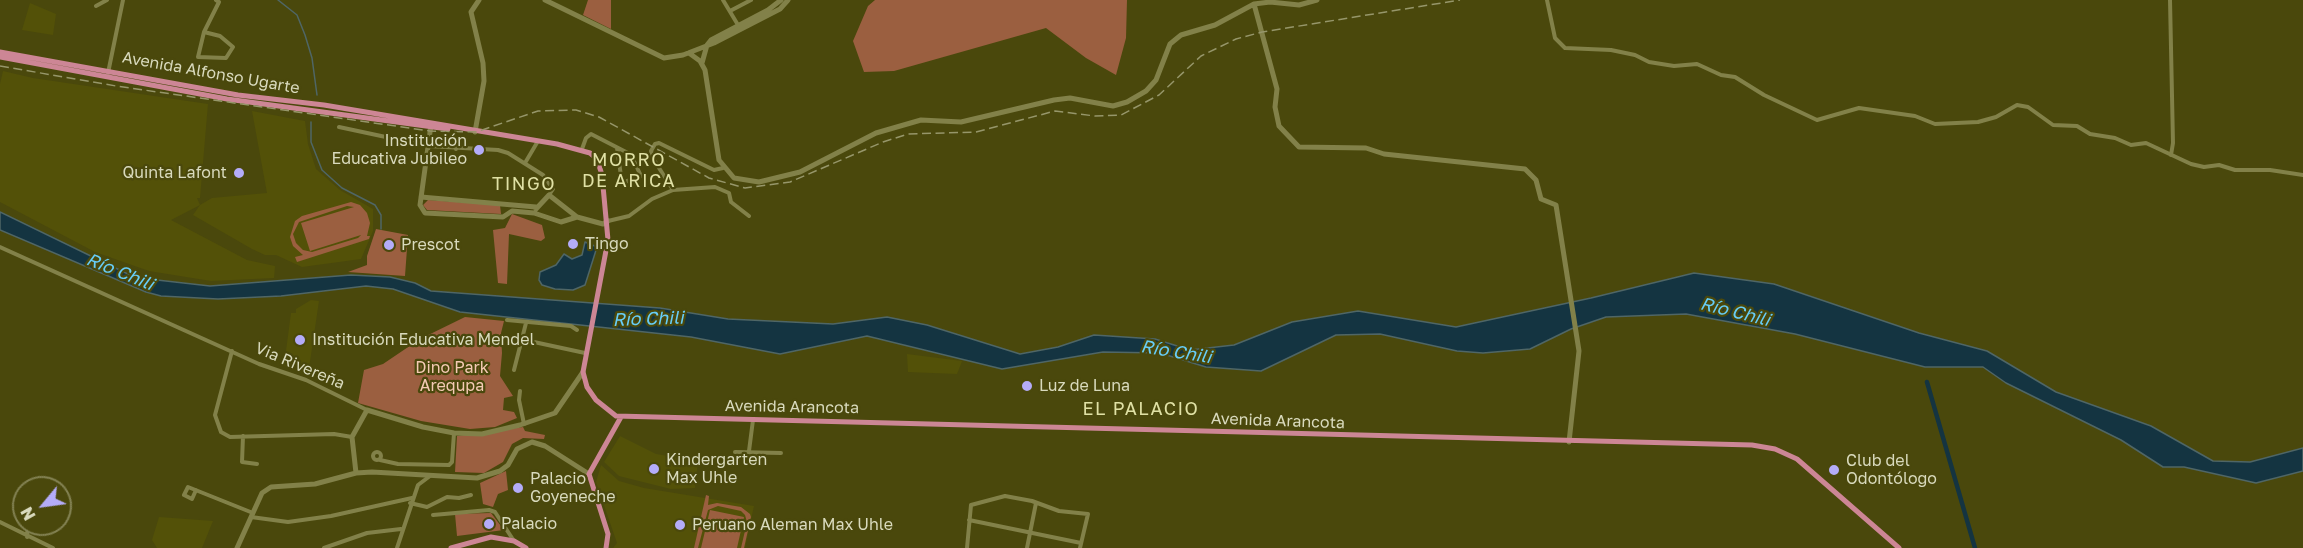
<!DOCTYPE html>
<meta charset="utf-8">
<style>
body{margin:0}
#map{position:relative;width:2303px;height:548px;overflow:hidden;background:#4a480c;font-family:"Golos Text",sans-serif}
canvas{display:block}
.north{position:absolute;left:12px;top:476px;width:60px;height:60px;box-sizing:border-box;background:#4a480c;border:2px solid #838253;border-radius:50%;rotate:241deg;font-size:16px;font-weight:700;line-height:24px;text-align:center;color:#d9dabd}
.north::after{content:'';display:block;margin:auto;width:21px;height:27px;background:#b4acf9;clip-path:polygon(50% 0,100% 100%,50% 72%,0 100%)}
</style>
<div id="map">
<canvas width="2303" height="548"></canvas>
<div class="north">N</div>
</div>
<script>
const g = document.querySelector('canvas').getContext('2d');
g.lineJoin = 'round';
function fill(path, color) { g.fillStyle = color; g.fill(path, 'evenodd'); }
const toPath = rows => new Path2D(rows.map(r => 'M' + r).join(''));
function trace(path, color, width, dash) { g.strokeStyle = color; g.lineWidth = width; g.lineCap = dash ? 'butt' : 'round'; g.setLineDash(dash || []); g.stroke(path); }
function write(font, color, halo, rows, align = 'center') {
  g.font = font + ' "Golos Text",sans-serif'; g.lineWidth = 4.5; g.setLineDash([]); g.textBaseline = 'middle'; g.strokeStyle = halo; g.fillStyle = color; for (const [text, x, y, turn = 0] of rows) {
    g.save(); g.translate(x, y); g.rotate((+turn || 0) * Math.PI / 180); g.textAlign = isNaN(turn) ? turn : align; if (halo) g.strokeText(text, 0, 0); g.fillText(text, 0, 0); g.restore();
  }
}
fill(toPath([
 [30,3,56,14,53,35,22,30],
 [3,71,33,78,208,104,200,198,197,198,200,205,171,220,247,260,275,266,274,278,211,281,149,271,95,252,0,202,0,84],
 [252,111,305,121,308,144,316,169,340,190,373,209,373,231,361,259,302,267,276,255,265,255,252,249,193,215,200,205,212,198,267,193],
 [311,300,319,301,308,375,284,366,291,313,296,313,296,309],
 [907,354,962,361,961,364,957,374,908,372],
 [620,436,656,454,698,461,695,488,671,489,619,476,604,462],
 [601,465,619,481,644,488,754,506,745,548,613,548,617,543,596,482],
 [159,517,213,521,202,548,157,548,152,540]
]), '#535108');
fill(toPath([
 [588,0,611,0,611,29,583,15],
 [875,0,1127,0,1126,38,1116,75,1086,58,1046,28,894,71,864,72,853,41,868,6],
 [428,200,500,205,501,214,427,210,423,205],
 [351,202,360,205,367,213,370,223,367,236,370,236,369,239,297,262,295,257,303,255,293,246,290,237,295,221,302,216],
 [347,206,354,207,301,223,310,251,361,235,358,238,312,252,303,250,296,243,293,234,299,222],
 [512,214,542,225,545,238,541,241,509,234,507,284,498,283,493,230,505,228],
 [376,229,408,235,405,276,348,272,367,265,367,256],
 [465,317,504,321,501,333,502,353,500,376,513,396,504,398,503,410,514,412,517,418,495,427,470,429,421,421,358,403,364,370,383,364,420,339],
 [523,427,525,431,545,435,544,439,523,438,512,444,503,462,484,473,455,472,457,436],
 [506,471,508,490,498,494,493,507,483,504,480,483],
 [706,495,709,496,708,505,717,503,741,507,750,514,751,517,744,548,741,548,747,522,745,515,741,511,718,506,708,510,698,548,694,548],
 [710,510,744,517,737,548,701,548],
 [491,513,504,530,457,536,455,514]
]), '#9b5f40');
const water = toPath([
 [0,212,132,276,157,280,210,286,351,275,390,277,415,283,431,291,660,308,728,319,833,324,887,317,927,325,1020,354,1058,347,1094,335,1155,339,1190,350,1234,345,1292,322,1358,311,1456,327,1591,298,1694,273,1774,284,1919,333,1987,351,2056,392,2151,426,2213,461,2250,462,2303,448,2303,471,2256,483,2184,467,2163,467,2121,440,2006,383,1983,367,1925,367,1795,334,1686,314,1606,317,1571,329,1530,349,1483,353,1457,351,1380,334,1336,335,1261,371,1206,367,1160,353,1103,352,1002,369,867,336,780,354,691,337,460,312,393,289,366,286,281,296,218,299,161,296,146,292,0,230,0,212],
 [585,242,597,247,585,285,573,290,555,289,542,285,539,280,540,272,556,265,564,254,572,259,582,255,585,242]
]);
fill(water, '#143441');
trace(water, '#4f6666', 1.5);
trace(toPath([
 [278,0,297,15,305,35,312,58,317,95],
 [311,122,311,142,322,170,342,188,375,205,381,215,381,229]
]), '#4f6666', 1.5);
trace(toPath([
 [1927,382,1975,548]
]), '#143441', 4.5);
trace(toPath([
 [723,0,738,25],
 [1547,0,1555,38,1565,48,1611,50,1635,55,1649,62,1674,66,1697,64,1721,75,1735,77,1764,95,1817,120,1859,108,1915,116,1935,124,1978,122,1996,117,2017,105,2028,107,2053,125,2077,126,2090,134,2115,138,2131,145,2146,143,2191,164,2204,167,2219,165,2235,170,2270,170,2303,175],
 [2170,0,2173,143,2171,155],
 [96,6,107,0],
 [730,11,751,0],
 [204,32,220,36,233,47,226,58,198,57,204,32,219,2,216,0],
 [108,73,123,0],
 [339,127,428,146,498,150,508,153,543,175,553,189,549,195],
 [456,149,457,140],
 [582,149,586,138,591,134,628,153,632,157,641,176,622,183,617,148],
 [525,163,538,141],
 [673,190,654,160,651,151,655,144,659,143,714,170,723,168],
 [608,221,629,216,652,199,673,190,715,187,729,193,731,202,749,216],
 [0,247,259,364,306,380,367,410],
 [507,320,571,326,577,330],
 [520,339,585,353],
 [232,351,215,415,221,432,230,437,334,434,352,437],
 [514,370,526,323],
 [520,391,519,400,524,424],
 [243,436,242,462,257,464],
 [749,451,753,420],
 [735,452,781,453],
 '373 456a4 4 0 1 1 8 0a4 4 0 1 1-8 0Z',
 [380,460,398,464,449,465,452,462,454,433],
 [196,490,192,499,184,495,188,487,253,513],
 [410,503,427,507,447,497,459,498,471,495],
 [433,515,489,510,495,512,514,541],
 [251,517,288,522,331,516,412,498],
 [969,520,1081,543],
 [0,522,53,548],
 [27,537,28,524],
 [324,548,367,533,401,529],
 [397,548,418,485,430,476],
 [967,548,971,505,1005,496,1032,501,1059,511,1088,514,1080,548],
 [1027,548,1036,503]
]), '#828149', 4);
trace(toPath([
 [545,0,664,58,683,55,714,43,780,9,788,0],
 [1254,4,1277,89,1275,107,1279,126,1299,147,1366,148,1384,154,1525,169,1536,180,1541,199,1556,205,1579,351,1569,442],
 [689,53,700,61,705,70,719,160,734,178,759,182,800,172,876,133,921,120,961,122,1054,100,1070,98,1113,106,1127,102,1146,91,1156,80,1170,44,1181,35,1215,25,1254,4,1270,2,1299,5,1317,0],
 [702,63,707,45,711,40,768,10,781,0],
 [431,125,420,205,425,213,503,217,512,211,534,213,561,222,577,217],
 [475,132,484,81,483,63,471,12,479,0],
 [421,197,536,207],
 [536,209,549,195,577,217,603,224,608,221],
 [356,473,352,437,367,410,423,427,454,433,482,434,520,425,555,413,583,372],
 [237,548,262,493,271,487,315,484,356,473,372,472,477,478,500,471,508,465,517,449,532,442,545,446,589,474]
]), '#828149', 5);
trace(toPath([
 [0,52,238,95,324,105,557,144,590,153,597,159,602,175,608,240,583,372,587,387,596,400,616,416,1752,445,1775,449,1797,459,1899,548],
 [0,57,227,99,448,129],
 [451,548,491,537,514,541,526,548],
 [606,548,608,534,589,474,621,417]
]), '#cd8695', 5);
trace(toPath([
 [0,66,116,86,430,131,476,132,538,111,576,110,599,117,709,178,745,188,790,182,883,142,908,134,976,132,1055,111,1095,116,1121,115,1159,95,1201,56,1236,39,1262,32,1460,0]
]), '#96966a', 1.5, [9, 4.5]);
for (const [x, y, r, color] of [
 [479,150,6,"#b4acf9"],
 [239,173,6,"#b4acf9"],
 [573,244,6,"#b4acf9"],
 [389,245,6,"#b4acf9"],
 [300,340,6,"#b4acf9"],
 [1027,386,6,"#b4acf9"],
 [654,469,6,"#b4acf9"],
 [1834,470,6,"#b4acf9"],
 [518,488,6,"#b4acf9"],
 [489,524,6,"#b4acf9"],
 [680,525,6,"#b4acf9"]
]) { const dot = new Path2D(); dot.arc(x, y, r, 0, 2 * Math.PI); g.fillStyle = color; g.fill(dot); trace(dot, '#4a480c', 2); }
write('16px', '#d9dabd', '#4a480c', [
 ["Avenida Alfonso Ugarte",211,73,10],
 ["Via Rivereña",300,366,23],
 ["Avenida Arancota",792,407,1],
 ["Avenida Arancota",1278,421,2]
]);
write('16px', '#d9dabd', '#4a480c', [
 ["Institución",467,141,"right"],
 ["Educativa Jubileo",467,159,"right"],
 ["Quinta Lafont",227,173,"right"],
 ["Tingo",585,244],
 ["Prescot",401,245],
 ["Institución Educativa Mendel",312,340],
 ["Luz de Luna",1039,386],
 ["Kindergarten",666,460],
 ["Max Uhle",666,478],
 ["Club del",1846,461],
 ["Odontólogo",1846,479],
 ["Palacio",530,479],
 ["Goyeneche",530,497],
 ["Palacio",501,524],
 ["Peruano Aleman Max Uhle",692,525]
], 'left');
write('16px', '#f5cab5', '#4a480c', [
 ["Dino Park",452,368],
 ["Arequpa",452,386]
]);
g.letterSpacing = '1.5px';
write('18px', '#e0e1a5', '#4a480c', [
 ["MORRO",629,160],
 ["DE ARICA",629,181],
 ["TINGO",524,184],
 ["EL PALACIO",1141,409]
]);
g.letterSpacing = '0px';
write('italic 18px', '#67cdf8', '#4a480c', [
 ["Río Chili",120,272,22],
 ["Río Chili",1735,312,14],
 ["Río Chili",648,319,-2],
 ["Río Chili",1176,352,9]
]);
</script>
